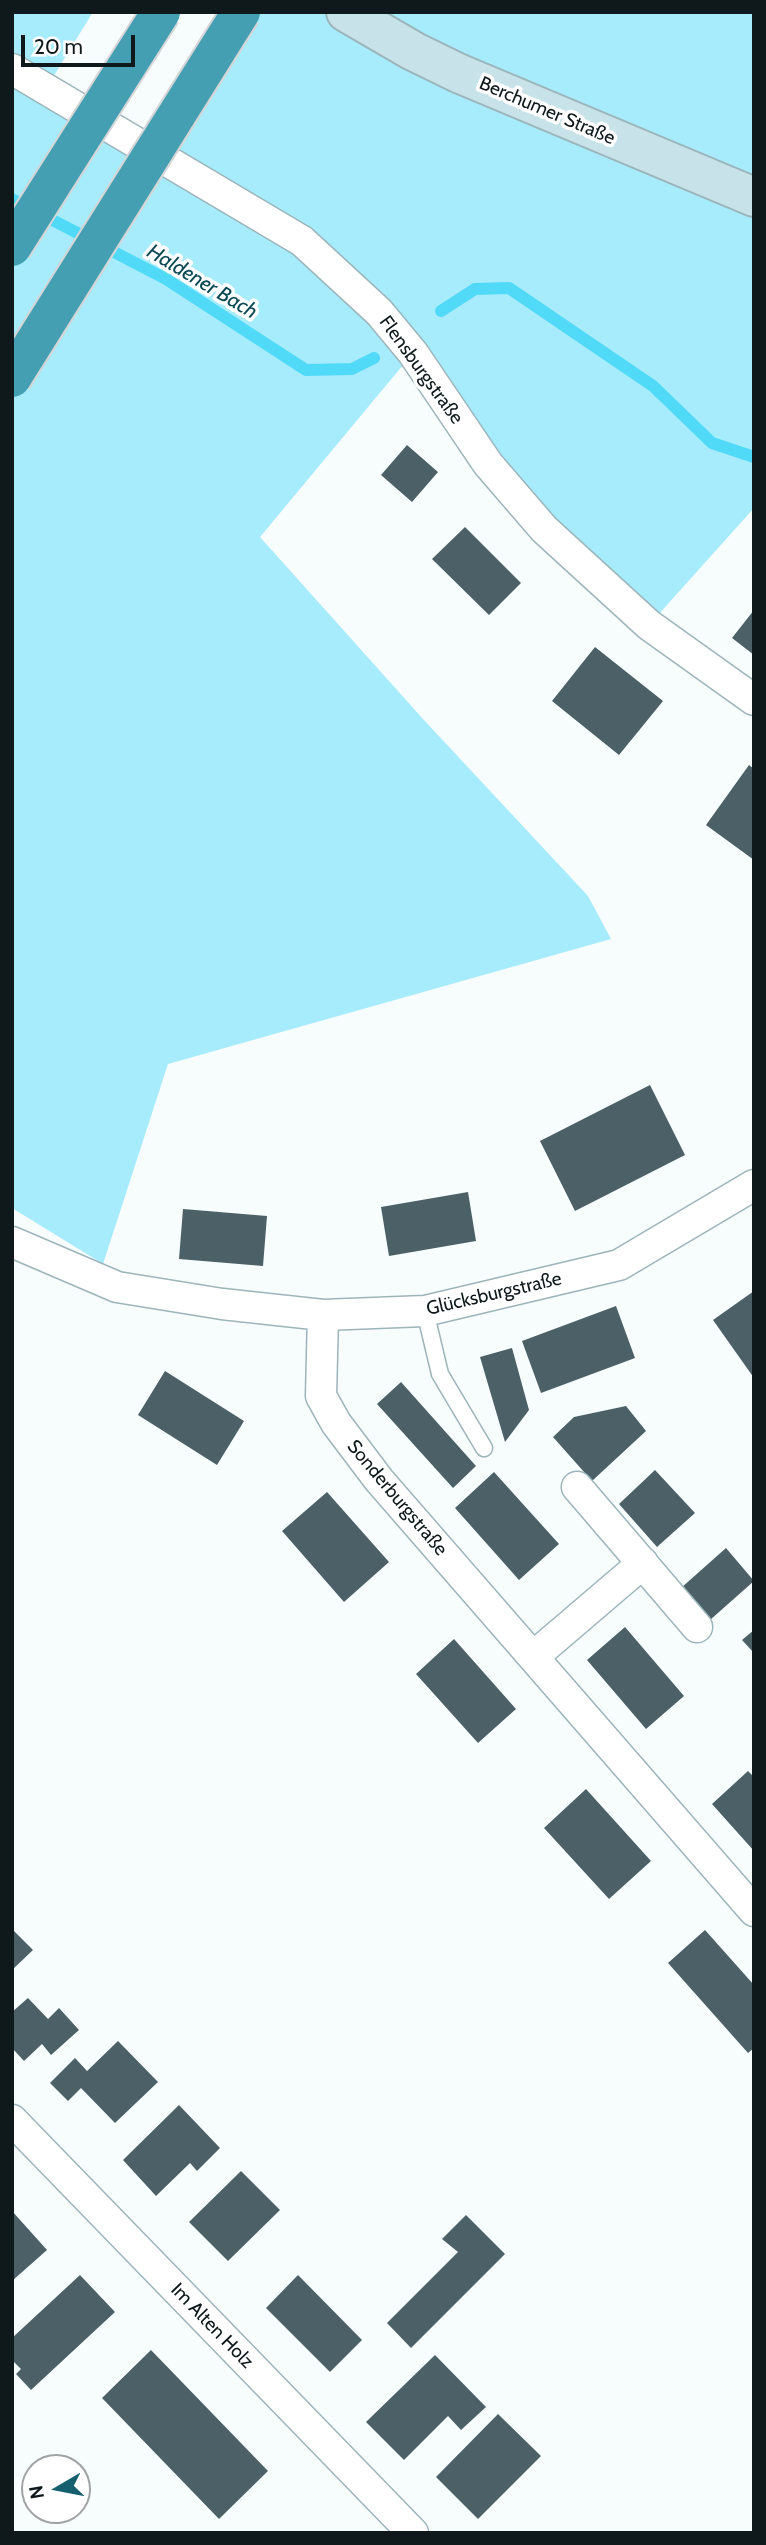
<!DOCTYPE html>
<meta charset="utf-8">
<style>
body{margin:0}
#map{position:relative;width:766px;height:2545px;overflow:hidden;background:#f7fcfd;font-family:Cabin,sans-serif}
canvas{display:block}
.frame{position:absolute;inset:0;border:14px solid #0f181b;pointer-events:none}
.north{position:absolute;left:21px;top:2454px;width:70px;height:70px;box-sizing:border-box;background:#fff;border:2px solid #9fa3a4;border-radius:50%;rotate:260deg;font-size:19px;font-weight:700;line-height:28px;text-align:center;color:#0f181b}
.north::after{content:'';display:block;margin:auto;width:24px;height:32px;background:#165f6e;clip-path:polygon(50% 0,100% 100%,50% 72%,0 100%)}
.scale{position:absolute;left:21px;top:35px;width:114px;height:32px;box-sizing:border-box;border:4px solid #0f181b;border-top:0;padding-left:9px;font-size:21px;line-height:24px;white-space:nowrap;color:#0f181b;-webkit-text-stroke:5px #fff;paint-order:stroke}
</style>
<div id="map">
<canvas width="766" height="2545"></canvas>
<div class="frame"></div>
<div class="north">N</div>
<div class="scale">20 m</div>
</div>
<script>
const g = document.querySelector('canvas').getContext('2d');
g.lineJoin = 'round';
function fill(path, color) { g.fillStyle = color; g.fill(path, 'evenodd'); }
const toPath = rows => new Path2D(rows.map(r => 'M' + r).join(''));
function trace(path, color, width, dash) { g.strokeStyle = color; g.lineWidth = width; g.lineCap = dash ? 'butt' : 'round'; g.setLineDash(dash || []); g.stroke(path); }
function write(font, color, halo, rows, align = 'center') {
  g.font = font + ' Cabin,sans-serif'; g.lineWidth = 7; g.setLineDash([]); g.textBaseline = 'middle'; g.strokeStyle = halo; g.fillStyle = color; for (const [text, x, y, turn = 0] of rows) {
    g.save(); g.translate(x, y); g.rotate((+turn || 0) * Math.PI / 180); g.textAlign = isNaN(turn) ? turn : align; if (halo) g.strokeText(text, 0, 0); g.fillText(text, 0, 0); g.restore();
  }
}
fill(toPath([
 [12,12,93,12,45,90,153,154,241,12,754,12,754,508,649,625,544,529,413,353,260,537,423,719,588,896,611,939,168,1064,103,1264,12,1208]
]), '#a7ecfd');
trace(toPath([
 [12,199,166,279,306,370,352,369,374,358],
 [441,311,475,289,509,288,653,386,712,443,754,457]
]), '#51daf7', 12);
fill(toPath([
 [407,445,438,472,412,502,381,475],
 [465,527,521,583,489,615,432,559],
 [754,610,754,655,732,638],
 [595,647,663,701,619,755,552,701],
 [749,765,754,769,754,860,706,825],
 [650,1085,685,1155,575,1211,540,1141],
 [468,1192,476,1241,389,1256,381,1207],
 [183,1209,267,1216,263,1266,179,1259],
 [754,1291,754,1378,713,1320],
 [616,1306,635,1358,541,1393,522,1341],
 [512,1348,529,1410,505,1442,480,1357],
 [165,1371,244,1421,217,1465,138,1415],
 [401,1382,476,1466,453,1488,377,1404],
 [626,1406,646,1431,592,1481,553,1437,574,1417],
 [655,1470,695,1513,657,1547,619,1504],
 [494,1472,559,1544,519,1580,455,1508],
 [327,1492,389,1562,344,1602,282,1531],
 [726,1548,754,1581,710,1620,681,1588],
 [625,1627,684,1696,646,1729,587,1660],
 [754,1630,754,1653,742,1640],
 [454,1639,516,1709,478,1743,416,1674],
 [748,1771,754,1777,754,1851,712,1804],
 [586,1789,651,1861,609,1899,544,1828],
 [12,1929,33,1950,12,1970],
 [705,1930,754,1985,754,2048,748,2053,668,1963],
 [28,1998,48,2019,59,2008,79,2030,51,2055,42,2044,24,2061,12,2048,12,2012],
 [118,2041,158,2082,115,2123,81,2088,68,2101,50,2083,75,2058,87,2071],
 [179,2105,220,2148,197,2171,190,2163,156,2196,123,2160],
 [241,2171,280,2210,228,2261,189,2222],
 [12,2211,47,2250,12,2281],
 [466,2215,505,2254,411,2348,387,2323,458,2252,442,2239],
 [80,2275,115,2312,31,2390,16,2374,21,2369,12,2360,12,2338],
 [298,2275,362,2340,330,2372,266,2308],
 [151,2350,268,2471,219,2519,102,2398],
 [435,2355,486,2407,461,2430,448,2416,404,2460,366,2422],
 [498,2414,541,2456,478,2519,436,2477]
]), '#4b6167');
const lane = toPath([
 [425,1311,440,1374,484,1448]
]);
const street = toPath([
 [12,69,302,241,379,312,413,353,488,464,544,529,649,625,754,700],
 [12,1242,117,1287,222,1304,323,1315,425,1311,619,1265,754,1185],
 [323,1315,321,1396,336,1423,379,1480,754,1911],
 [577,1487,697,1627],
 [533,1657,643,1563],
 [12,2120,413,2533]
]);
const secondary = toPath([
 [346,12,413,51,458,73,754,197]
]);
trace(lane, '#9cb5bb', 19);
trace(street, '#9cb5bb', 33);
trace(secondary, '#9cb5bb', 42);
trace(lane, '#fff', 16);
trace(street, '#fff', 30);
trace(secondary, '#c7e2e8', 38);
const highwayBridge = toPath([
 [12,247,161,12],
 [12,378,241,12]
]);
trace(highwayBridge, '#d4d5d6', 42, []);
trace(highwayBridge, '#459fb3', 38);
write('19px', '#0f181b', '#fff', [
 ["Berchumer Straße",547,111,23],
 ["Flensburgstraße",421,370,54],
 ["Glücksburgstraße",494,1294,-13],
 ["Sonderburgstraße",397,1498,50],
 ["Im Alten Holz",212,2326,46]
]);
write('italic 21px', '#0a4854', '#fff', [
 ["Haldener Bach",202,282,31]
]);
</script>
